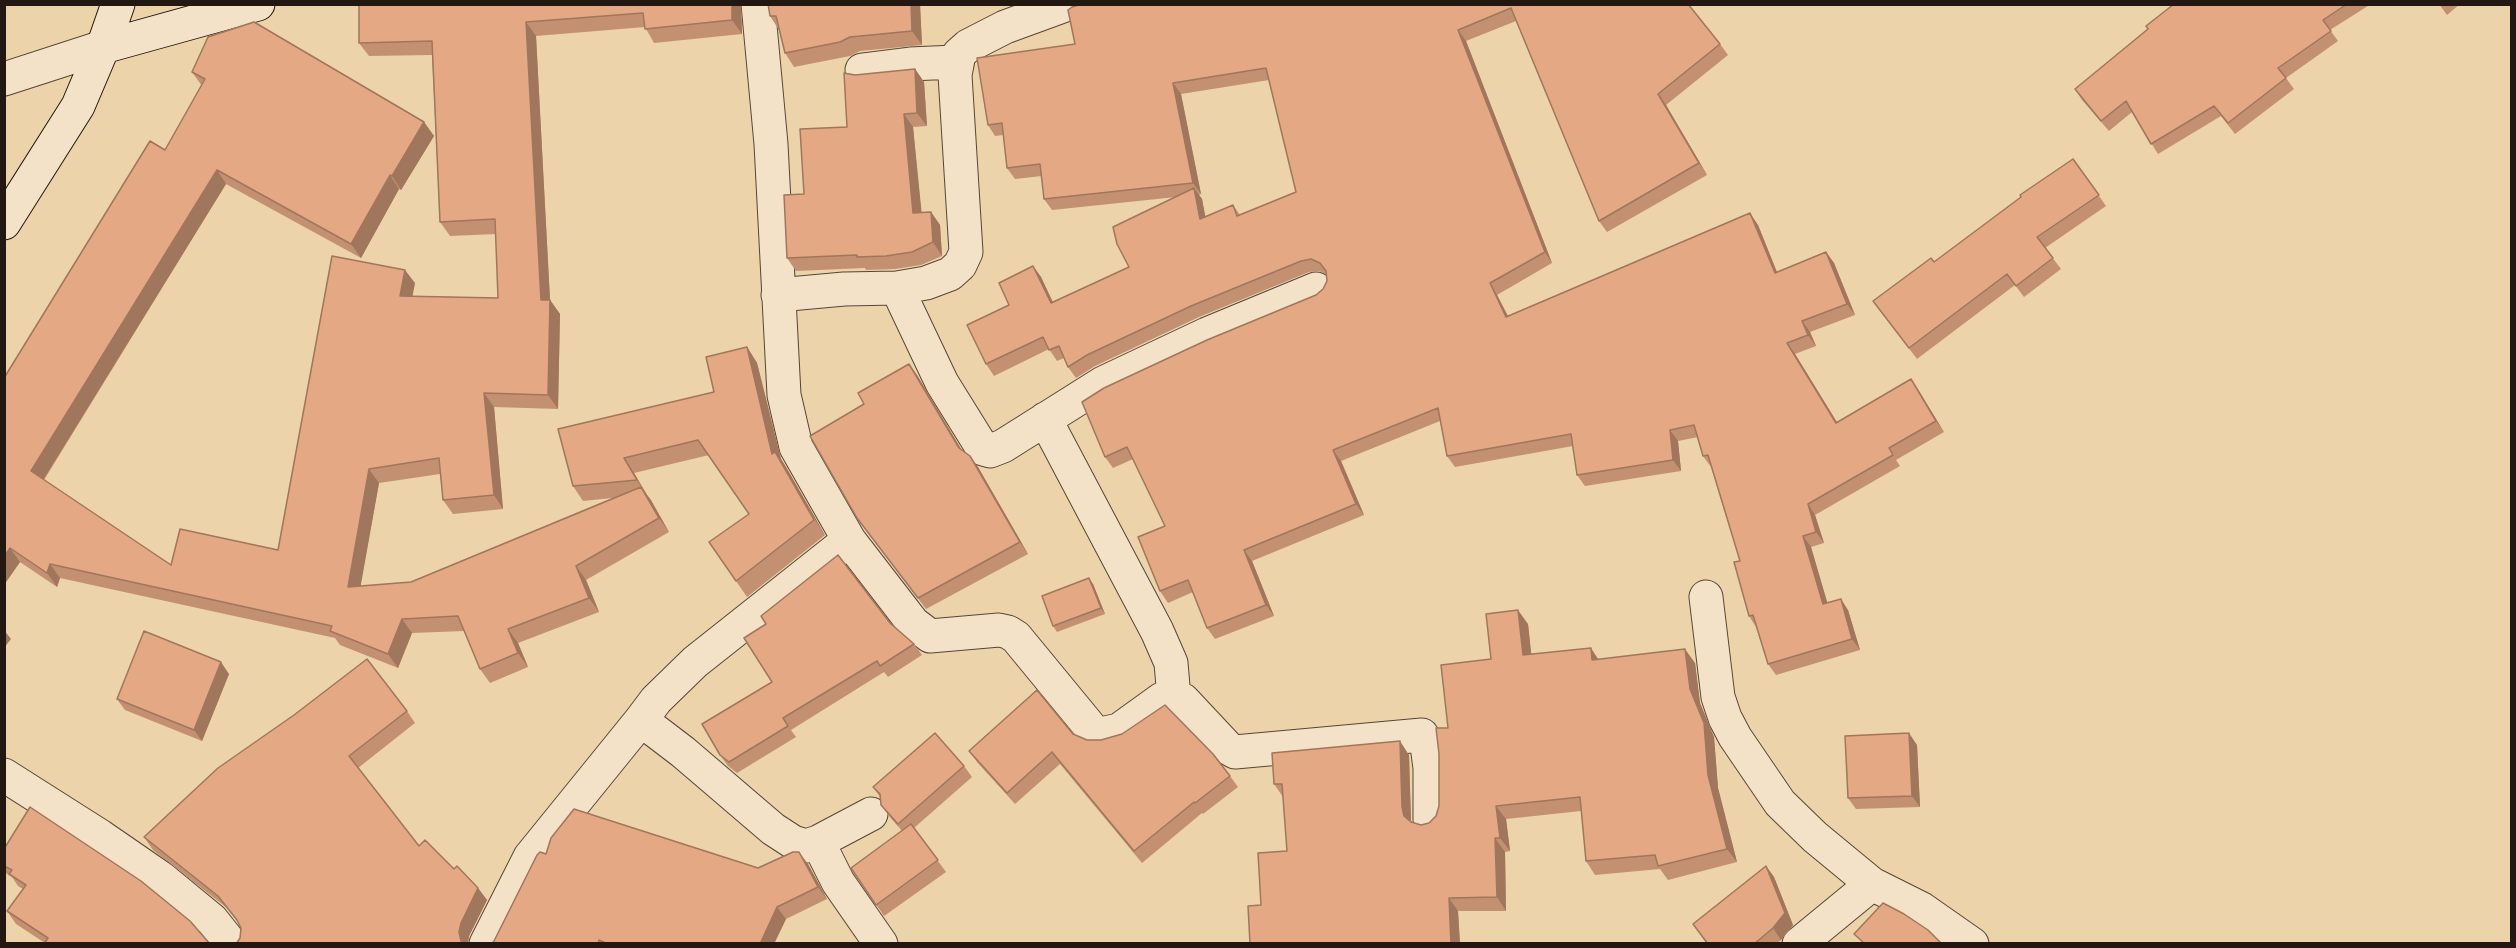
<!DOCTYPE html>
<style>
body{margin:0}
#map{position:relative;width:2516px;height:948px;overflow:hidden;background:#edd3a9;font-family:"EB Garamond",serif}
canvas{display:block}
.frame{position:absolute;inset:0;border:6px solid #221711;pointer-events:none}
</style>
<div id="map">
<canvas width="2516" height="948"></canvas>
<div class="frame"></div>
</div>
<script>
const g = document.querySelector('canvas').getContext('2d');
g.lineJoin = 'round';
const toPath = rows => new Path2D(rows.map(r => 'M' + r).join(''));
function trace(path, color, width, dash) { g.strokeStyle = color; g.lineWidth = width; g.lineCap = dash ? 'butt' : 'round'; g.setLineDash(dash || []); g.stroke(path); }
function fill(path, color) { g.fillStyle = color; g.fill(path, 'evenodd'); }
const street = toPath([
 [758,4,771,144,784,395,796,447,849,540,913,623,930,636,999,630,1008,632,1016,637,1095,733,1105,733,1119,730,1162,699,1171,696,1183,700,1228,748,1235,752,1422,735,1427,745,1430,768,1430,820],
 [862,70,910,64,956,62],
 [4,79,103,47],
 [897,288,942,383,983,449,990,451,1003,446,1103,383,1207,334,1316,289],
 [778,295,844,289,897,288,926,283,950,274,960,265,966,252,955,75,959,54,968,46,1005,27,1068,4],
 [1045,419,1157,631,1171,663,1174,698],
 [1706,597,1718,697,1725,718,1735,737,1780,803,1815,837,1872,884,1922,909,1972,944],
 [641,720,656,700,695,662,849,540],
 [4,775,100,836,161,878,212,920,231,944],
 [818,842,838,882,881,944],
 [486,944,530,857,641,720,683,752,773,829,793,842,806,846,818,842,871,814],
 [1799,944,1872,884]
]);
const secondary = toPath([
 [103,47,258,4],
 [4,223,78,106,103,47,118,4]
]);
trace(street, '#554637', 35);
trace(secondary, '#221711', 35);
trace(street, '#f3e2c7', 33);
trace(secondary, '#f3e2c7', 33);
fill(toPath([
 [359,4,741,4,742,34,654,43,645,27,536,36,550,300,560,314,558,409,494,407,503,509,453,514,443,500,440,474,379,483,360,586,411,582,612,498,583,501,573,486,714,392,747,347,757,363,781,459,786,467,825,535,747,597,709,542,749,514,709,455,634,473,669,532,586,580,599,612,518,643,528,667,490,683,480,669,464,631,412,633,398,668,340,645,335,638,60,578,57,587,20,562,4,585,4,378,165,150,202,86,192,72,424,122,434,136,401,190,399,189,361,258,226,184,44,480,171,565,278,550,415,283,412,296,498,298,496,234,450,236,440,222,432,55,369,56,359,43],
 [920,4,922,45,860,51,850,56,794,67,785,53,779,30,770,16],
 [1688,4,1720,44,1728,55,1666,105,1707,175,1607,232,1599,221,1516,21,1466,41,1552,263,1497,295,1508,316,1758,225,1777,272,1826,252,1834,263,1855,315,1810,332,1816,346,1795,354,1837,422,1911,379,1944,432,1896,460,1900,466,1815,515,1824,543,1811,547,1827,603,1848,610,1860,650,1776,675,1768,664,1756,627,1749,616,1740,561,1711,467,1703,456,1698,437,1678,441,1681,471,1585,486,1577,475,1573,446,1455,467,1447,456,1440,421,1341,461,1364,515,1252,561,1274,616,1215,639,1207,628,1193,592,1168,603,1160,591,1165,526,1133,459,1113,468,1105,457,1323,289,1327,281,1326,274,1319,271,1309,272,1199,317,1095,366,1076,378,1068,367,1064,358,1057,361,1049,349,994,376,986,364,1009,305,1033,266,1041,277,1053,303,1129,267,1176,197,1052,210,1044,199,1042,176,1015,179,1007,168,1003,135,995,136,988,125,1075,44,1068,10],
 [1269,80,1296,192,1240,215,1233,205,1205,217,1202,199,1199,195,1201,194,1181,94],
 [2173,4,2371,4,2330,30,2338,41,2286,78,2294,89,2235,134,2221,116,2158,154,2132,112,2109,131,2082,100,2075,89,2148,29],
 [2439,4,2460,4,2447,15],
 [915,69,924,82,927,126,913,127,921,212,931,212,940,225,942,256,921,265,895,269,866,270,865,268,796,271,787,258,804,194,847,127],
 [2073,159,2106,206,2045,248,2061,269,2024,297,2015,285,1917,359,1873,301,1934,262],
 [917,375,961,449,978,467,1028,554,926,609,857,518],
 [1093,584,1105,614,1057,632,1053,626],
 [890,623,914,644,922,655,888,677,884,672,791,730,796,737,737,773,728,766,720,755],
 [1528,624,1531,655,1598,659,1695,663,1700,703,1714,737,1718,788,1737,862,1668,880,1660,869,1595,875,1586,861,1581,811,1506,819,1510,851,1505,852,1506,911,1458,911,1460,944,1250,944,1261,905,1287,851,1283,797,1274,784,1409,755,1411,821,1412,822,1421,825,1429,823,1436,816,1439,806,1448,728,1491,659],
 [229,674,202,741,125,710,117,699],
 [407,711,415,723,358,768,419,846,454,869,478,888,487,900,469,936,468,944,236,944,240,938,241,928,239,923,227,908,153,850,144,837],
 [1073,734,1087,740,1230,776,1238,787,1203,814,1202,813,1142,863,1060,764,1015,804,977,762,969,751],
 [1917,745,1920,807,1856,809,1848,798],
 [964,766,972,777,914,828,946,872,884,916,851,868,902,831,889,816,881,805,880,797,873,787],
 [4,849,141,881,45,943,16,924,7,911,23,889,18,886,12,877,4,872],
 [546,854,758,868,808,864,827,899,786,919,774,944,491,944,494,941],
 [1766,866,1774,877,1793,925,1781,940,1776,944,1707,944,1693,924]
]), '#c49072');
fill(toPath([
 [732,4,741,4,742,34,732,20],
 [911,4,920,4,922,45,912,31],
 [526,22,536,36,550,300,560,314,558,409,548,395,541,300],
 [1458,30,1466,41,1552,263,1545,252],
 [915,69,924,82,927,126,917,113],
 [1173,83,1181,94,1201,194,1193,183],
 [1658,94,1666,105,1707,175,1699,163],
 [904,114,913,127,923,226,913,213],
 [424,122,434,136,401,190,392,176],
 [217,170,226,184,40,485,31,471],
 [390,175,399,189,361,258,351,244],
 [1194,188,1202,199,1208,230,1200,219],
 [931,212,940,225,942,256,933,242],
 [1750,213,1758,225,1782,285,1775,273],
 [1826,252,1834,263,1855,315,1847,304],
 [1033,266,1041,277,1059,315,1051,303],
 [405,270,415,283,410,309,400,296],
 [1490,283,1497,295,1514,328,1506,317],
 [1802,321,1810,332,1816,346,1808,335],
 [1787,343,1795,354,1844,434,1836,423],
 [747,347,757,363,781,459,786,467,825,535,772,454],
 [909,364,917,375,967,459,959,448],
 [1911,379,1919,391,1944,432,1936,421],
 [484,393,494,407,503,509,494,495],
 [1670,430,1678,441,1681,471,1673,460],
 [1333,450,1341,461,1364,515,1356,504],
 [970,456,978,467,1028,554,1020,542],
 [624,458,634,473,647,495,637,480],
 [369,469,379,483,358,601,348,587],
 [641,487,651,500,669,532,659,518],
 [1808,504,1815,515,1824,543,1816,532],
 [1803,536,1811,547,1831,615,1823,604],
 [10,548,20,562,4,585,4,557],
 [1244,550,1252,561,1274,616,1266,605],
 [50,564,60,578,57,587,47,573],
 [576,566,586,580,599,612,589,598],
 [1089,578,1093,584,1105,614,1101,608],
 [1841,599,1848,610,1860,650,1852,639],
 [1518,610,1528,624,1533,669,1523,655],
 [402,619,412,633,398,668,388,654],
 [508,629,518,643,528,667,518,653],
 [4,630,11,639,4,648],
 [1591,648,1600,662,1592,660],
 [1685,649,1695,663,1700,703,1714,737,1718,788,1737,862,1727,849,1708,775,1690,689],
 [221,662,229,674,202,741,194,730],
 [1909,733,1917,745,1920,807,1912,796],
 [1400,741,1409,755,1411,821,1414,830,1404,816,1402,807],
 [1496,806,1506,819,1510,851,1500,838],
 [1495,838,1505,852,1506,911,1497,897],
 [799,852,808,864,827,899,818,887],
 [1766,866,1774,877,1793,925,1781,940,1773,928],
 [478,888,487,900,469,936,468,944,463,944,459,932,461,923],
 [1449,898,1458,911,1460,944,1451,944],
 [777,907,786,919,774,944,760,944]
]), '#a0765c');
const building = toPath([
 [359,4,732,4,732,20,645,29,643,13,526,22,541,300,550,300,548,395,484,393,494,495,443,500,439,458,369,469,348,587,411,582,641,487,659,518,576,566,589,598,508,629,518,653,480,669,458,616,402,619,388,654,330,631,332,626,50,564,47,573,10,548,4,557,4,378,150,141,165,150,205,79,192,72,208,37,254,22,424,122,392,176,390,175,351,244,217,170,31,471,171,565,180,529,278,550,332,256,405,270,400,296,498,298,495,219,440,222,432,41,359,43,359,4],
 [768,4,911,4,912,31,850,37,840,42,785,53,776,16,770,16,768,4],
 [1082,4,1688,4,1720,44,1658,94,1699,163,1599,221,1511,8,1458,30,1545,252,1490,283,1506,317,1750,213,1775,273,1826,252,1847,304,1802,321,1808,335,1787,343,1836,423,1911,379,1936,421,1889,448,1893,455,1808,504,1816,532,1803,536,1823,604,1841,599,1852,639,1768,664,1753,615,1749,616,1734,562,1740,561,1708,455,1703,456,1694,425,1670,430,1673,460,1577,475,1571,434,1447,456,1438,408,1333,450,1356,504,1244,550,1266,605,1207,628,1188,580,1160,591,1138,537,1165,526,1127,447,1105,457,1082,402,1104,388,1207,340,1316,295,1323,289,1327,281,1326,271,1320,263,1311,259,1301,261,1191,306,1087,355,1068,367,1059,346,1049,350,1043,337,986,364,967,325,1009,305,999,283,1033,266,1051,303,1129,267,1117,244,1113,227,1194,188,1200,219,1233,205,1237,216,1296,192,1266,68,1173,83,1193,183,1044,199,1040,164,1007,168,1002,123,988,125,977,58,1075,44,1068,10,1072,7,1082,4],
 [2174,4,2347,4,2323,20,2331,31,2278,68,2286,78,2228,123,2214,106,2151,144,2126,101,2101,121,2075,89,2148,29,2146,26,2174,4],
 [915,69,917,113,904,114,913,213,931,212,933,242,912,252,886,256,857,257,857,255,787,258,784,195,804,194,800,129,847,127,844,73,855,75,915,69],
 [2073,159,2099,195,2037,237,2053,258,2016,286,2007,274,1909,348,1873,301,1931,258,1934,262,2021,197,2020,195,2073,159],
 [747,347,772,454,775,452,814,520,736,581,709,542,749,514,698,440,624,458,637,480,573,486,558,429,714,392,706,357,747,347],
 [909,364,959,448,970,456,1020,542,918,598,857,518,810,436,864,404,858,393,909,364],
 [838,555,890,623,914,644,880,666,877,661,783,718,788,726,729,762,720,755,702,724,772,682,744,638,766,624,761,616,838,555],
 [1089,578,1101,608,1053,626,1042,596,1089,578],
 [1518,610,1523,655,1591,648,1592,660,1685,649,1690,689,1704,723,1708,775,1727,849,1658,866,1655,855,1586,861,1580,797,1496,806,1500,838,1495,838,1497,897,1449,898,1451,944,1250,944,1248,906,1261,905,1258,853,1287,851,1282,784,1274,784,1272,753,1400,741,1402,807,1404,816,1411,822,1421,825,1429,823,1436,816,1439,806,1439,754,1436,728,1448,728,1441,665,1491,659,1486,614,1518,610],
 [144,631,221,662,194,730,117,699,144,631],
 [367,659,407,711,349,756,419,846,425,840,454,869,457,866,478,888,461,923,459,932,461,941,464,944,236,944,240,938,241,928,237,920,218,896,144,837,218,768,294,715,367,659],
 [1037,690,1073,734,1087,740,1101,740,1122,734,1165,705,1213,754,1230,776,1195,803,1194,802,1134,851,1052,752,1007,793,969,751,1037,690],
 [935,733,964,766,898,824,881,805,880,794,873,787,935,733],
 [1909,733,1912,796,1848,798,1845,736,1909,733],
 [30,807,141,881,190,921,210,944,44,944,48,938,7,911,26,885,9,874,12,870,4,866,4,849,30,807],
 [574,809,758,868,793,852,799,852,818,887,777,907,760,944,608,944,599,940,598,944,491,944,494,941,537,855,540,852,546,854,551,838,574,809],
 [911,824,938,860,876,905,851,868,911,824],
 [1766,866,1785,913,1773,928,1754,944,1708,944,1693,924,1766,866],
 [1883,903,1904,914,1928,930,1942,944,1865,944,1854,934,1883,903]
]);
fill(building, '#e4a884');
trace(building, '#a0765c', 1.5);
</script>
